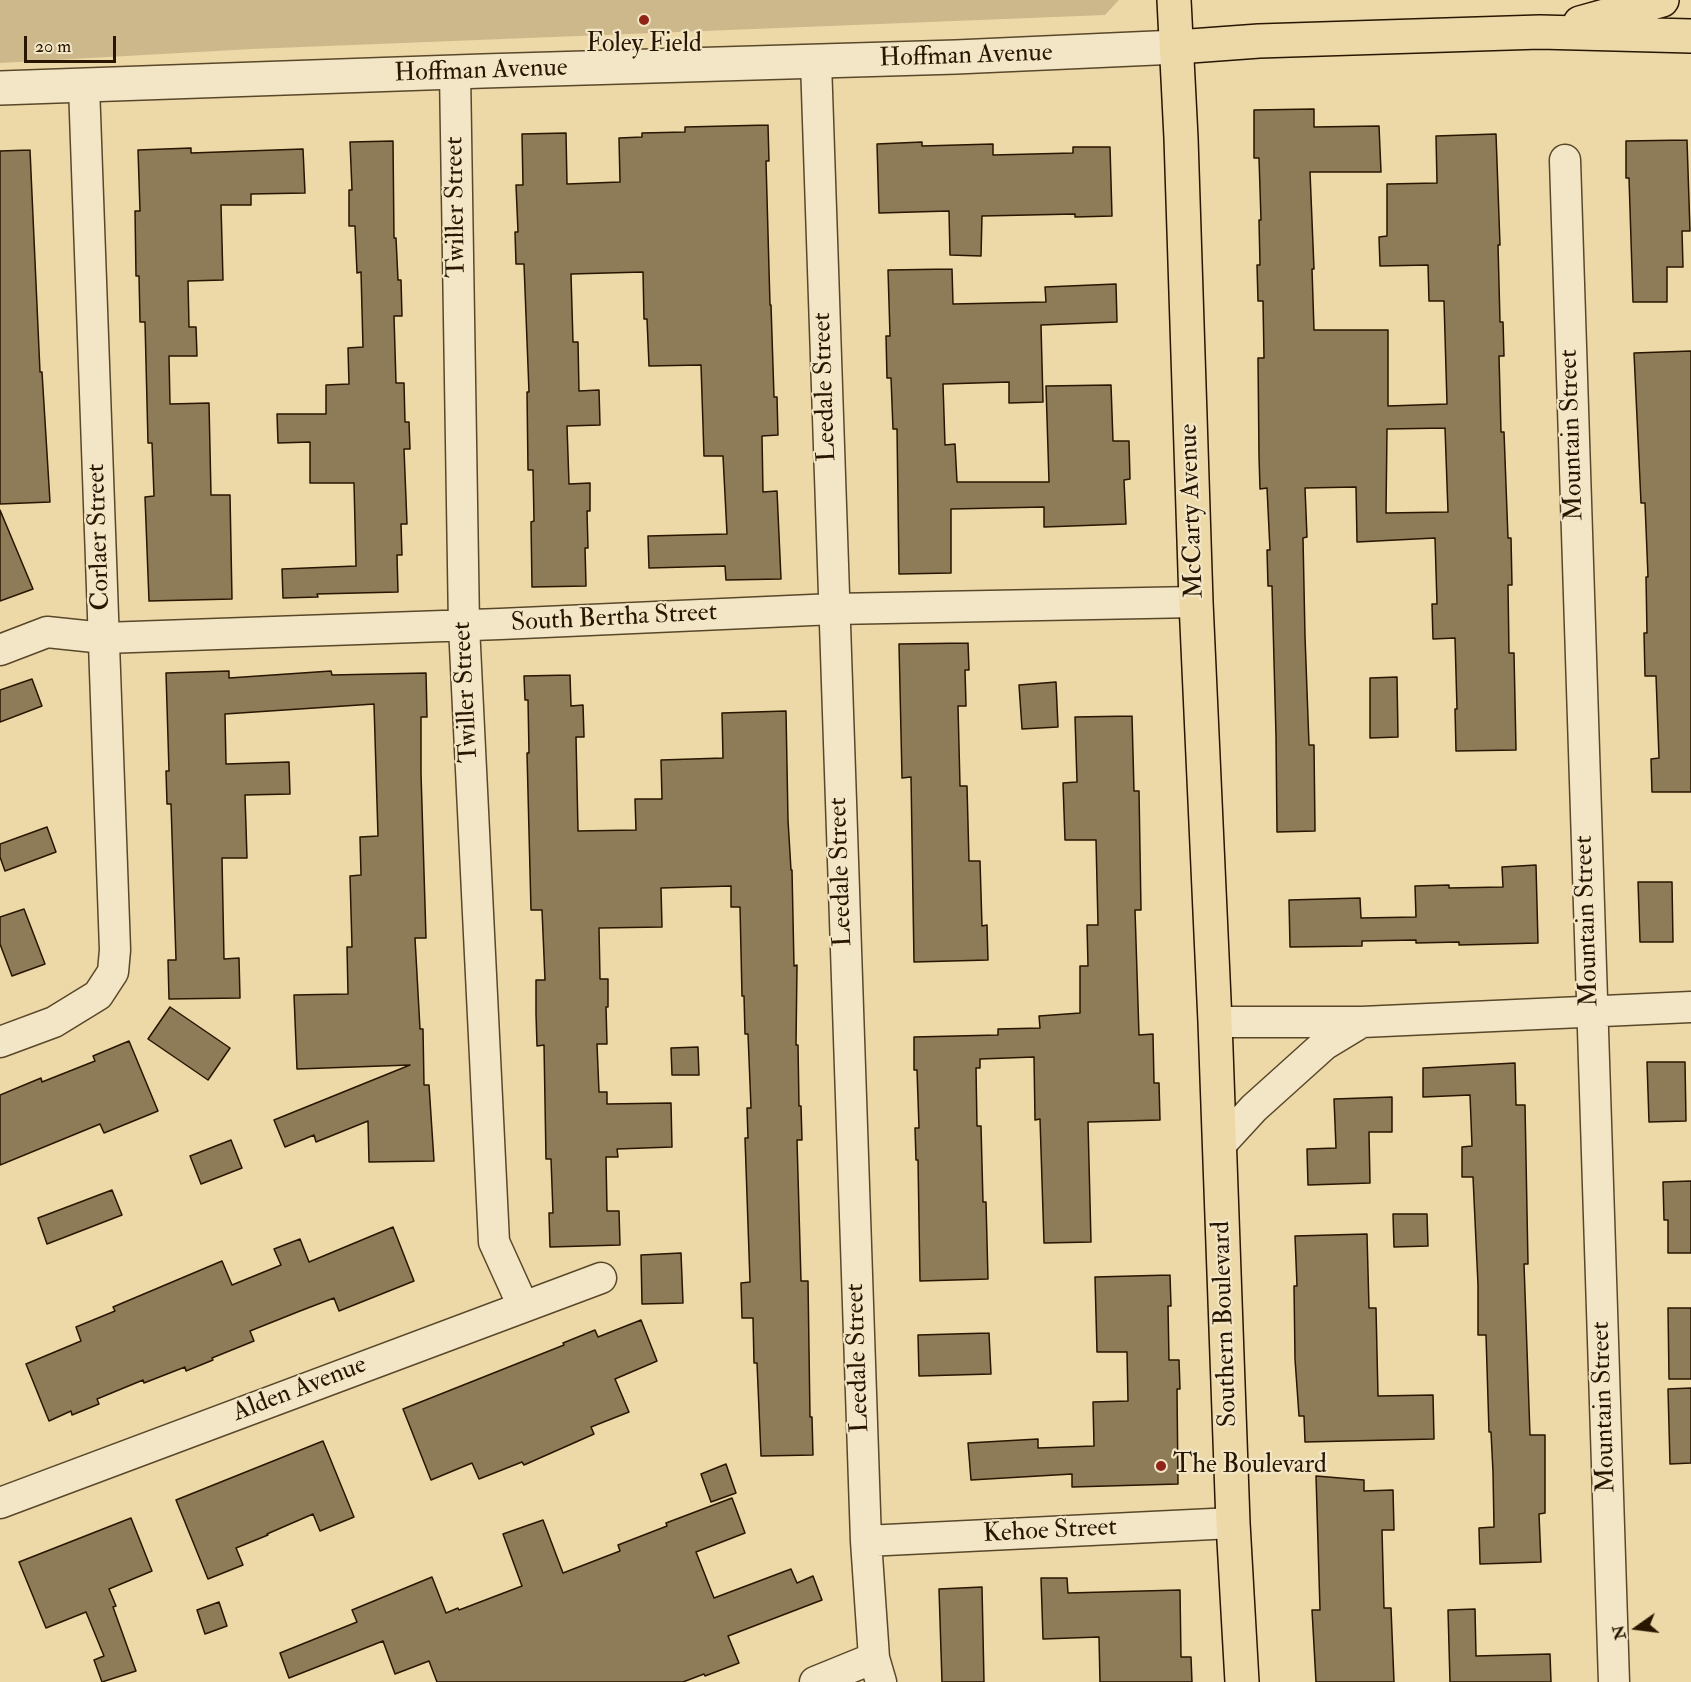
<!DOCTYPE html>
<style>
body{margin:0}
#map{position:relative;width:1691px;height:1682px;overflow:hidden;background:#edd9a7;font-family:"IM FELL Double Pica",serif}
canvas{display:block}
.north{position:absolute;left:1607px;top:1598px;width:60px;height:60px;-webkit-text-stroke:4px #f3e6c6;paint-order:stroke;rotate:256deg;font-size:16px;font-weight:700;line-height:24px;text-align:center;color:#281600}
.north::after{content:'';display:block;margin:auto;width:21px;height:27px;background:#281600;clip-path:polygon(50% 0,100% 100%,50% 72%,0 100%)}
.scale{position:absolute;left:24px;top:36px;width:92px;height:27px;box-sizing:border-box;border:3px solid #281600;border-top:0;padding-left:8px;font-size:18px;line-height:21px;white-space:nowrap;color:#281600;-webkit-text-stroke:4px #f3e6c6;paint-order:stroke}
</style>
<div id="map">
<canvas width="1691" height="1682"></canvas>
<div class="north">N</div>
<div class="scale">20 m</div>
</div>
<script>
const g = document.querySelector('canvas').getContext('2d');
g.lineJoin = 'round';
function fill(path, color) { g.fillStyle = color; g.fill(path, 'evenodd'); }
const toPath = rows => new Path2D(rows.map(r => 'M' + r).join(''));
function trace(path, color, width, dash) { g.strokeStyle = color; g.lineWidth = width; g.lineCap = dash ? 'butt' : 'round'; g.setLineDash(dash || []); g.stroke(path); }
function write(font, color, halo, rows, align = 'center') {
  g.font = font + ' "IM FELL Double Pica",serif'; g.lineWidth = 4.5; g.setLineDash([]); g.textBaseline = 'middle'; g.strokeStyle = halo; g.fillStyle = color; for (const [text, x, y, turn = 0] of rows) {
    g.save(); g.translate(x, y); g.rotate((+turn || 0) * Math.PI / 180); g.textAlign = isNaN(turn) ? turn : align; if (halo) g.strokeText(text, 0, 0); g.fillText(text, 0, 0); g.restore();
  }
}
fill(toPath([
 [0,0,1119,0,1105,15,252,49,0,63]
]), '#ccb88b');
const building = toPath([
 [1314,109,1314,127,1379,126,1381,172,1310,172,1314,269,1312,269,1314,330,1388,330,1388,406,1447,404,1444,301,1429,301,1428,265,1380,266,1379,237,1387,236,1387,184,1437,183,1436,136,1496,134,1500,245,1498,245,1500,322,1503,322,1504,356,1499,356,1501,432,1504,432,1508,538,1511,538,1512,585,1508,585,1509,653,1514,653,1516,750,1456,751,1455,709,1457,709,1455,638,1433,639,1432,604,1437,604,1435,538,1357,542,1356,487,1305,488,1307,537,1303,538,1305,636,1309,745,1314,745,1315,831,1277,832,1276,736,1272,586,1268,586,1267,550,1270,550,1267,488,1260,489,1259,456,1258,358,1264,358,1263,301,1258,301,1257,265,1260,265,1259,220,1261,220,1259,158,1254,158,1254,110,1314,109],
 [1445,428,1448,512,1386,513,1387,429,1445,428],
 [768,125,769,161,766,161,770,305,771,305,774,397,777,397,778,435,762,436,763,492,777,491,781,579,726,580,725,566,649,568,648,536,727,534,723,456,704,456,701,365,649,366,647,319,644,319,643,272,571,274,573,342,578,342,579,391,599,390,600,425,567,426,569,484,590,483,590,511,587,511,588,548,585,548,586,586,532,587,531,522,534,521,533,470,528,470,527,392,529,392,524,264,516,264,515,232,518,232,516,185,523,185,522,134,566,133,567,184,620,182,619,138,642,137,642,133,685,132,685,127,768,125],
 [1687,140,1690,231,1682,231,1683,267,1667,267,1667,302,1633,302,1629,178,1626,178,1626,141,1687,140],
 [393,141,394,238,396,238,398,280,401,280,402,316,394,316,396,383,404,383,405,422,409,422,410,449,404,449,407,524,401,524,402,555,397,555,398,592,317,594,318,597,283,598,282,569,356,566,354,483,310,483,310,442,278,443,277,414,326,414,326,385,349,384,348,348,363,347,361,272,357,273,355,226,349,226,349,190,352,190,350,142,393,141],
 [922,142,922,146,993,144,993,155,1073,153,1073,147,1110,147,1112,216,1075,217,1075,214,982,216,981,256,950,255,949,211,879,213,877,144,922,142],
 [191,148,191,153,303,149,305,193,251,194,251,205,221,205,223,280,188,281,189,327,196,327,197,356,169,356,170,404,209,403,211,495,230,495,232,599,149,601,145,497,154,496,152,443,148,443,145,322,140,322,139,276,136,276,135,211,140,211,138,150,191,148],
 [30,150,40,372,42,372,50,502,0,504,0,151,30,150],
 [952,269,953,304,1046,302,1045,287,1116,284,1117,322,1041,325,1043,402,1009,403,1009,382,943,384,945,445,955,444,957,482,1049,482,1046,386,1111,385,1113,441,1129,441,1130,479,1124,480,1126,524,1044,527,1044,507,951,509,951,573,899,574,897,429,893,429,891,378,887,378,886,336,890,336,888,270,952,269],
 [1691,351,1691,792,1652,792,1651,759,1659,758,1656,676,1645,676,1644,633,1647,633,1646,577,1648,577,1645,503,1641,503,1634,353,1691,351],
 [0,510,33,589,0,601,0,510],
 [968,643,969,670,965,670,966,706,958,706,960,786,967,786,969,861,980,861,982,926,987,925,988,960,914,962,911,777,902,778,899,644,968,643],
 [229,671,229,678,331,671,332,675,426,673,427,717,421,717,421,773,426,938,415,938,420,1029,423,1029,424,1085,429,1085,434,1161,369,1162,368,1121,316,1142,314,1135,285,1147,274,1120,410,1065,297,1069,294,995,348,994,347,947,352,947,350,876,361,875,360,837,378,836,374,704,225,714,226,764,289,762,290,794,245,795,247,858,222,858,224,959,239,958,240,998,169,999,168,960,176,960,171,804,167,804,166,771,169,771,166,673,229,671],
 [570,675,571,706,583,705,584,737,576,737,578,831,636,830,635,799,662,799,661,760,723,758,722,713,786,711,788,820,791,870,792,870,794,966,797,965,796,1045,798,1045,799,1106,801,1106,802,1140,797,1140,801,1281,808,1281,810,1417,812,1417,813,1455,761,1456,757,1363,754,1363,753,1318,742,1318,741,1283,750,1282,745,1138,748,1138,747,1108,751,1108,748,1034,745,1034,744,996,742,996,740,907,731,907,731,886,661,888,662,927,599,928,600,979,608,979,608,1007,606,1007,607,1044,597,1044,599,1092,607,1092,607,1104,671,1103,672,1147,617,1149,618,1157,606,1157,607,1211,619,1211,620,1245,550,1247,549,1213,553,1213,551,1159,546,1159,544,1045,537,1046,536,1014,536,980,545,980,542,910,531,910,527,753,529,753,528,700,525,700,524,676,570,675],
 [1397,677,1398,737,1370,738,1370,678,1397,677],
 [32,679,42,706,0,722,0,690,32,679],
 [1056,682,1058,727,1022,729,1019,685,1056,682],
 [1132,716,1134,791,1139,791,1141,910,1135,910,1139,1035,1153,1034,1154,1083,1159,1083,1160,1120,1088,1122,1091,1242,1044,1243,1040,1119,1035,1120,1034,1057,980,1059,980,1068,976,1068,977,1126,981,1126,983,1202,986,1202,988,1279,920,1281,918,1160,916,1160,915,1128,919,1128,917,1070,914,1070,914,1037,998,1035,998,1029,1040,1028,1039,1016,1080,1013,1080,966,1088,966,1087,925,1098,925,1096,840,1065,840,1063,783,1077,782,1075,717,1132,716],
 [47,827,56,852,5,871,0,857,0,844,47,827],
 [1536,865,1538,943,1459,945,1459,942,1416,943,1416,940,1362,941,1362,946,1290,947,1289,900,1360,898,1361,918,1416,917,1415,886,1449,885,1449,888,1503,887,1502,867,1536,865],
 [1638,882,1672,882,1673,942,1640,942,1638,882],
 [24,909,45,964,12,976,0,944,0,917,24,909],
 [170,1007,230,1048,208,1080,148,1039,170,1007],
 [129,1041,158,1111,104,1133,100,1124,0,1165,0,1095,41,1078,42,1082,95,1061,93,1056,129,1041],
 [698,1047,699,1075,672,1075,671,1048,698,1047],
 [1647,1062,1685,1062,1686,1121,1649,1122,1647,1062],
 [1515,1063,1516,1105,1525,1105,1528,1264,1524,1264,1530,1435,1545,1435,1545,1513,1539,1514,1541,1562,1480,1564,1479,1528,1494,1527,1493,1472,1491,1432,1489,1432,1486,1335,1478,1335,1478,1285,1473,1177,1462,1177,1462,1147,1472,1146,1470,1095,1423,1097,1423,1068,1515,1063],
 [1392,1097,1392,1132,1369,1132,1370,1183,1308,1185,1307,1149,1336,1148,1334,1099,1392,1097],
 [231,1140,242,1168,201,1184,190,1156,231,1140],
 [1691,1181,1691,1253,1668,1253,1668,1220,1664,1220,1663,1182,1691,1181],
 [112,1190,122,1215,47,1244,38,1218,112,1190],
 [1393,1214,1427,1214,1428,1246,1394,1247,1393,1214],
 [393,1227,414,1281,339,1311,334,1298,300,1311,250,1331,254,1341,212,1358,213,1360,186,1371,185,1367,144,1383,143,1380,97,1399,99,1404,72,1415,71,1411,49,1421,26,1364,81,1341,76,1327,115,1311,113,1307,222,1261,232,1285,281,1265,274,1249,300,1239,309,1262,393,1227],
 [1367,1234,1369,1308,1376,1308,1378,1396,1433,1395,1434,1439,1305,1442,1304,1416,1299,1416,1295,1359,1294,1286,1297,1286,1295,1236,1367,1234],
 [681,1253,683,1303,642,1304,641,1255,681,1253],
 [1170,1275,1171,1306,1168,1306,1169,1360,1179,1360,1180,1389,1177,1389,1178,1484,1072,1487,1072,1474,971,1480,968,1443,1038,1439,1038,1448,1094,1446,1093,1402,1128,1401,1127,1352,1097,1352,1095,1277,1170,1275],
 [1668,1308,1691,1308,1691,1379,1669,1379,1668,1308],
 [641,1320,657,1361,615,1379,629,1412,591,1427,594,1434,524,1465,522,1462,479,1479,472,1463,431,1480,403,1409,564,1345,563,1343,595,1330,598,1337,641,1320],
 [989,1333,991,1374,919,1376,918,1335,989,1333],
 [1691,1388,1691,1463,1670,1464,1668,1389,1691,1388],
 [323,1441,354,1517,320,1531,313,1514,267,1534,268,1535,236,1548,243,1565,208,1579,176,1500,323,1441],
 [726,1464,736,1493,711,1502,701,1474,726,1464],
 [1316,1476,1364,1480,1364,1491,1393,1490,1394,1530,1382,1530,1384,1608,1391,1608,1394,1682,1316,1682,1312,1610,1320,1610,1316,1476],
 [732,1498,745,1533,696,1552,714,1598,791,1569,797,1583,813,1576,822,1600,728,1636,739,1663,705,1676,704,1674,683,1682,437,1682,429,1661,395,1674,383,1641,289,1678,280,1653,357,1622,352,1610,432,1577,446,1613,458,1608,459,1610,522,1586,503,1534,543,1520,563,1573,620,1551,618,1545,667,1526,666,1523,732,1498],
 [131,1518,152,1571,109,1589,116,1606,113,1607,136,1671,102,1682,94,1660,104,1656,86,1612,46,1628,19,1562,131,1518],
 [1041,1578,1067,1578,1068,1593,1180,1590,1181,1657,1191,1657,1192,1682,1100,1682,1099,1637,1043,1639,1041,1578],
 [982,1587,984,1682,942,1682,939,1589,982,1587],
 [219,1602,227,1626,205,1634,197,1610,219,1602],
 [1475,1609,1476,1656,1550,1654,1551,1682,1450,1682,1448,1610,1475,1609]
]);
fill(building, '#8e7b57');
trace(building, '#281600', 1.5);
const minor = toPath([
 [816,62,866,1541,874,1658,881,1682],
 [455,72,464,626,494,1242,523,1306],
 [1565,160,1614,1682],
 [0,650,47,632,104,638,500,624,834,609,1196,602],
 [1215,1022,1362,1022,1691,1007],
 [0,1042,54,1022,98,995,113,972,115,950,84,86],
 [1219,1146,1254,1108,1324,1045,1362,1022],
 [0,1503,601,1278],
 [866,1541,1233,1523],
 [815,1682,874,1658]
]);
const tertiary = toPath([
 [0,88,483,71,956,57,1177,47]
]);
const primary = toPath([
 [1174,0,1181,138,1196,602,1215,1022,1233,1523,1242,1682]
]);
const motorway = toPath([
 [1580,23,1662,0],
 [1177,47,1259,41,1540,32,1691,36]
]);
trace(minor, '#59472a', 33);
trace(tertiary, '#59472a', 36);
trace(primary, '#281600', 36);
trace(motorway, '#281600', 36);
trace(minor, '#f3e6c6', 30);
trace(tertiary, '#f3e6c6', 33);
trace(primary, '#edd9a7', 33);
trace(motorway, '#edd9a7', 33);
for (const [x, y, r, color] of [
 [644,20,6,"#8f2418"],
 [1161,1466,6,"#8f2418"]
]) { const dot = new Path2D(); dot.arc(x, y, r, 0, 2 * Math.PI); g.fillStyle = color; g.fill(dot); trace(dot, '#f3e6c6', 2); }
write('26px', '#281600', '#f3e6c6', [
 ["Foley Field",644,45],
 ["The Boulevard",1173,1466,"left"]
]);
write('26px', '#281600', '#f3e6c6', [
 ["Hoffman Avenue",966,57,-2],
 ["Hoffman Avenue",481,72,-2],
 ["Twiller Street",457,207,-91],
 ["Leedale Street",826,387,-92],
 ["Mountain Street",1573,435,-92],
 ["McCarty Avenue",1193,511,-92],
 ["Corlaer Street",100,537,-92],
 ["South Bertha Street",614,619,-3],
 ["Twiller Street",467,692,-93],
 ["Leedale Street",842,872,-92],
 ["Mountain Street",1588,921,-92],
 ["Southern Boulevard",1226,1324,-92],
 ["Leedale Street",859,1358,-92],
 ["Alden Avenue",300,1390,-21],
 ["Mountain Street",1605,1407,-92],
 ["Kehoe Street",1050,1532,-3]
]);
</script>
